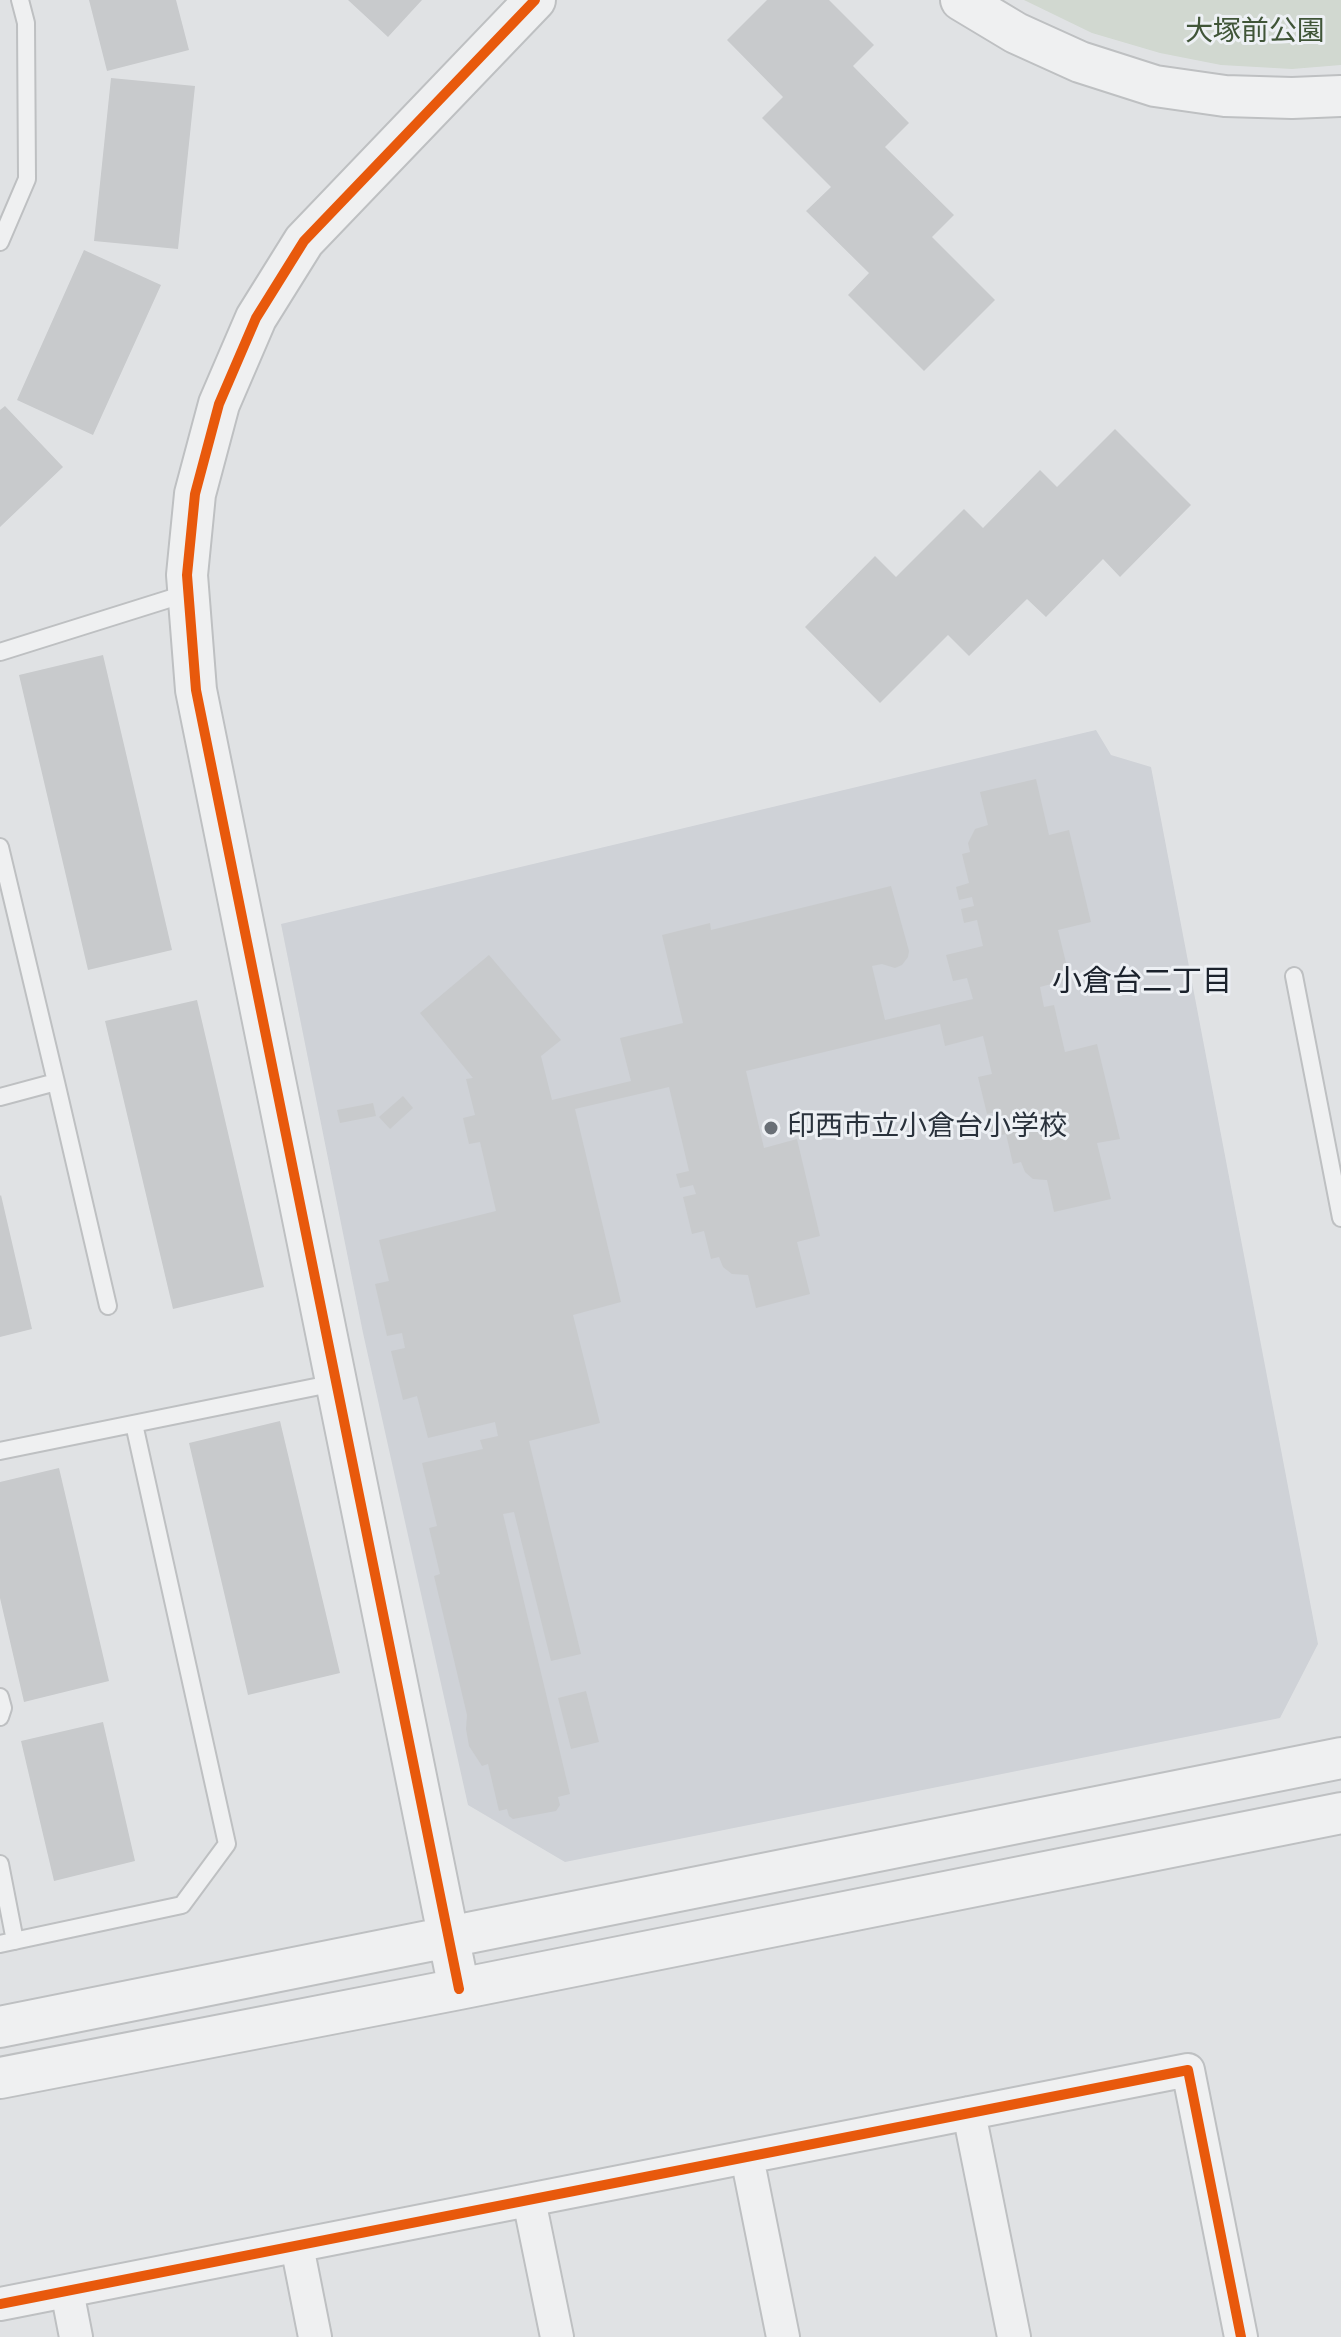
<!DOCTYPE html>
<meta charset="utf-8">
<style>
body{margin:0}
canvas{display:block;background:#e0e2e4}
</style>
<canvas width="1341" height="2337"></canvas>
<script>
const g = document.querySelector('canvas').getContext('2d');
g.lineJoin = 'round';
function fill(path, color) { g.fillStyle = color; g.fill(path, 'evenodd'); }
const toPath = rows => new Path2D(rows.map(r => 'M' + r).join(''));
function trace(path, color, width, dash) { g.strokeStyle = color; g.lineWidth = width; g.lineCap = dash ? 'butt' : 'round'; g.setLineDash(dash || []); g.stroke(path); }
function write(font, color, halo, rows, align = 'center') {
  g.font = font + ' Signika,"Noto Sans JP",sans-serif'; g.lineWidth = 6; g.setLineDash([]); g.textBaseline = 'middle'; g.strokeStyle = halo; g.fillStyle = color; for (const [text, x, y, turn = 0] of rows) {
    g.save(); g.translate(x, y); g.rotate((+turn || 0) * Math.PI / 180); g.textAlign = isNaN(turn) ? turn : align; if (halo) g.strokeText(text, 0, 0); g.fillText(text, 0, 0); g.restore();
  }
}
fill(toPath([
 [1096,730,1111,755,1151,767,1318,1644,1280,1718,565,1862,468,1805,363,1333,281,924]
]), '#cfd2d7');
fill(toPath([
 [1024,0,1341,0,1341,65,1292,69,1221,65,1160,53,1092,33]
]), '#d1d8d0');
fill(toPath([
 [89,0,176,0,189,50,107,71],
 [348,0,422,0,388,37],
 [767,0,829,0,874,45,853,66,909,123,885,147,954,215,932,237,995,300,924,371,848,295,869,273,806,211,831,187,762,118,783,97,727,40],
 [111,78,195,86,178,249,94,241],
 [84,250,161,285,93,435,17,400],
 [5,406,63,467,0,527,0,410],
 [1115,429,1191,505,1120,577,1103,559,1046,617,1027,599,969,656,948,635,880,703,805,627,875,556,896,577,964,509,983,528,1040,470,1057,487],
 [103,655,172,950,88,970,19,675],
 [1036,779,1049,835,1069,830,1091,922,1058,930,1070,979,1040,987,1044,1007,1054,1005,1065,1052,1097,1044,1120,1139,1097,1143,1111,1199,1054,1212,1047,1180,1033,1179,1025,1172,1021,1162,1013,1164,1006,1134,992,1137,989,1124,1002,1120,1000,1111,987,1114,978,1077,992,1074,983,1036,945,1046,940,1024,746,1071,764,1148,797,1139,820,1236,797,1242,810,1294,756,1308,748,1275,732,1274,723,1267,719,1257,711,1259,704,1231,692,1234,683,1197,696,1194,693,1185,680,1188,676,1174,689,1171,669,1087,575,1109,621,1302,573,1315,600,1423,529,1441,581,1654,551,1661,514,1512,503,1514,570,1794,558,1797,560,1805,556,1811,513,1819,509,1816,507,1809,499,1811,488,1764,482,1766,469,1746,466,1729,467,1715,434,1576,440,1574,429,1528,437,1526,422,1463,483,1449,480,1440,498,1436,495,1422,428,1438,417,1396,403,1400,391,1351,405,1348,402,1333,387,1336,375,1284,389,1281,379,1240,496,1211,480,1142,469,1144,463,1118,475,1115,466,1079,473,1078,420,1013,489,955,561,1040,541,1056,552,1100,631,1081,620,1038,683,1023,662,935,710,923,711,930,891,886,909,951,908,957,902,965,895,968,882,964,872,966,885,1020,973,999,967,978,953,981,946,955,983,946,977,920,964,923,961,909,974,906,972,897,959,900,956,887,969,883,962,854,970,852,968,843,975,829,988,825,980,792],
 [197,1000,264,1287,173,1309,105,1021],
 [403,1096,413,1108,390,1129,379,1117],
 [373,1103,376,1116,340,1123,337,1110],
 [1,1195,32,1329,0,1337,0,1196],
 [280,1421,340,1673,248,1695,189,1443],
 [59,1468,109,1681,24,1702,0,1598,0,1482],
 [586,1691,599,1742,571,1749,558,1698],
 [103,1722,135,1861,54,1881,21,1741]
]), '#c8cacc');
const service = toPath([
 [0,242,27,179,26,23,20,0],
 [0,652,188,593],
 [0,847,56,1082],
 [1294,976,1341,1218],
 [0,1097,56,1082,108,1306],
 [0,1451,335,1383],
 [0,1697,3,1708,0,1717],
 [0,1864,15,1941],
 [0,1944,182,1905,227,1844,134,1424]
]);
const minor = toPath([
 [969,2113,1014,2337],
 [747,2157,783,2337],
 [529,2200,557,2337],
 [297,2246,315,2337],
 [67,2291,76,2337],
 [0,2304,1188,2070,1241,2337]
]);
const tertiary = toPath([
 [961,0,1016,33,1080,62,1155,86,1225,96,1292,98,1341,96],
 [459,1989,196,690,187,575,195,494,219,404,256,318,304,241,535,0],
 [0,2027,1341,1758],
 [0,2078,459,1989,1341,1813]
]);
trace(service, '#bec0c2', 20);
trace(minor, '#bec0c2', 36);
trace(tertiary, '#bec0c2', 44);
trace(service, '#eff0f1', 16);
trace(minor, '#eff0f1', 32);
trace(tertiary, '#eff0f1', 40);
trace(toPath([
 [459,1989,196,690,187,575,195,494,219,404,256,318,304,241,535,0],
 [0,2304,1188,2070,1241,2337]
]), '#e8590c', 10);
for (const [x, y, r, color] of [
 [771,1128,8,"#696f76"]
]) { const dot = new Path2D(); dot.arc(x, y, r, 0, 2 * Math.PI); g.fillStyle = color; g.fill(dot); trace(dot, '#edf0f4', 3); }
write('28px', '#405538', '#edf0f4', [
 ["大塚前公園",1255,33]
]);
write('28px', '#29313b', '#edf0f4', [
 ["印西市立小倉台小学校",787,1128]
], 'left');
write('30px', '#1b222c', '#edf0f4', [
 ["小倉台二丁目",1142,983]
]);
</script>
